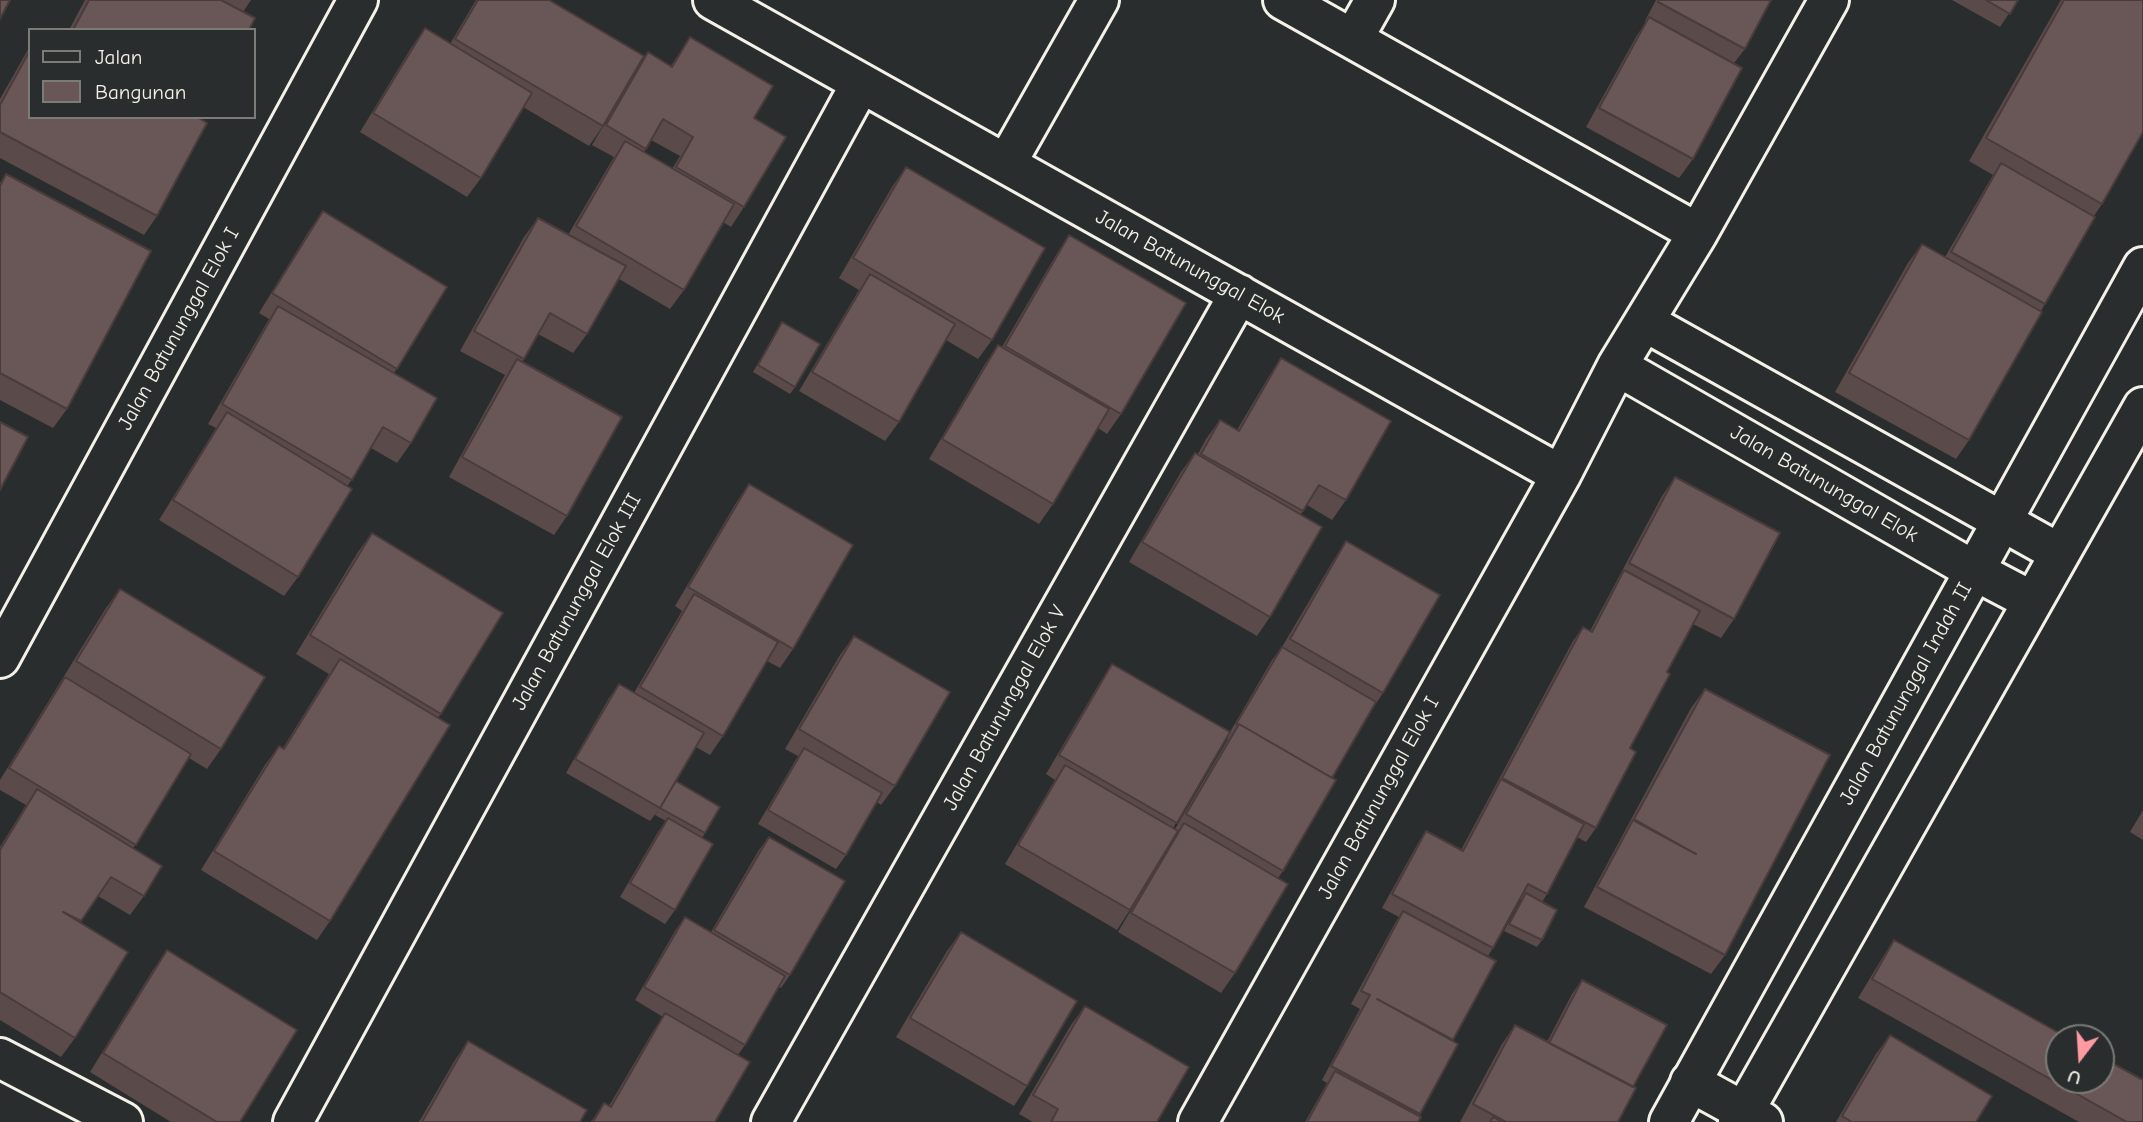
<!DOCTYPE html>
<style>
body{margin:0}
#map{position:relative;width:2143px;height:1122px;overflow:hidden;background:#2a2d2e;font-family:"Comic Neue",sans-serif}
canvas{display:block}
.legend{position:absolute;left:28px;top:28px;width:228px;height:91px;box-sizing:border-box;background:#2a2d2e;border:2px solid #7b7b78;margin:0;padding:9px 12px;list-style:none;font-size:21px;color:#f4f1e8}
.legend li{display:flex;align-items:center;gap:14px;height:35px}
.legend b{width:35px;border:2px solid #7b7b78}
.north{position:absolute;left:2045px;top:1024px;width:70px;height:70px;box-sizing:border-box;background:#2a2d2e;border:2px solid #7b7b78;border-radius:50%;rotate:197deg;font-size:19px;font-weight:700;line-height:28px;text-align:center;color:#f4f1e8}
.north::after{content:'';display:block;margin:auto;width:24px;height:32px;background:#ff9aa2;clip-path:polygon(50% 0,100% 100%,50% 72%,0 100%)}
</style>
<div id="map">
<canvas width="2143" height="1122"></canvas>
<ul class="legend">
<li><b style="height:9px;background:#2a2d2e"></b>Jalan</li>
<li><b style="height:19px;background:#695656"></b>Bangunan</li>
</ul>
<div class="north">U</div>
</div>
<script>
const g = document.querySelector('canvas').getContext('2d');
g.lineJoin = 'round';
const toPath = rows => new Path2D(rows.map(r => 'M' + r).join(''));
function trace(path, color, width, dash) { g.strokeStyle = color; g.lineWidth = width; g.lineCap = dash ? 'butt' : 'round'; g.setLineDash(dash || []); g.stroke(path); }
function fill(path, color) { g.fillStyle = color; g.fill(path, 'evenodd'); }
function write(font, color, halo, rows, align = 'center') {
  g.font = font + ' "Comic Neue",sans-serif'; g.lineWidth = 6; g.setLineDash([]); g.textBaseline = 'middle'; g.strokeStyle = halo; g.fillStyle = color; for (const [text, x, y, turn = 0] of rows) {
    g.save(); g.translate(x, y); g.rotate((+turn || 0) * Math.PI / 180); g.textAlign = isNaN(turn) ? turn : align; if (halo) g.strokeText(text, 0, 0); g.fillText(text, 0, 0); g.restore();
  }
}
const minor = toPath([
 [713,0,1561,475,1617,366,1698,233,1829,0],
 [1283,0,1698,233],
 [1353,39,1375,0],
 [1006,164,1099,0],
 [1645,322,2059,553],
 [1617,366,1975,571,2032,601],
 [0,658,358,0],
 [0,1058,123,1122],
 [1690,1082,1763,1122],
 [293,1122,861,83],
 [771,1122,1239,294],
 [1198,1122,1561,475]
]);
const tertiary = toPath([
 [1669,1122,2143,267],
 [1738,1122,2143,407]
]);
trace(minor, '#f4f1e8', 44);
trace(tertiary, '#f4f1e8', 44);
trace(minor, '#2a2d2e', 38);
trace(tertiary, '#2a2d2e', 38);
fill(toPath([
 [85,0,251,0,243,12,249,30,69,30],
 [476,0,549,0,603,126,589,146,523,107,481,178,467,197,360,132,411,48,425,28,450,44],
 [1656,0,1771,0,1745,49,1734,63,1693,159,1679,178,1586,127,1636,37,1646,22,1645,21],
 [1952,0,2018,0,2000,27],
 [2061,0,2143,0,2102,204,2094,216,1969,440,1956,459,1835,392,1908,263,1922,244,1945,257,1993,175,1969,161],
 [690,37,754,118,744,207,731,227,723,222,684,290,670,309,619,279,587,334,573,353,538,334,522,362,567,516,554,535,449,477,505,375,460,351,524,237,538,218,568,235,614,157,592,145,635,72,648,52,671,66],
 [651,140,680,156,672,169,644,152],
 [30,46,30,117,202,117,157,216,144,235,0,158,0,99],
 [906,167,992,340,978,359,946,340,899,422,885,441,799,391,859,290,839,278,892,187],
 [6,174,67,409,53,428,0,400,0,183],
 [323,211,447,287,394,373,411,443,397,463,371,448,347,487,298,577,284,596,159,520,216,428,208,424,269,319,259,313,309,231],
 [1069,235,1121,414,1107,434,1098,428,1053,504,1039,524,929,459,985,364,998,345,1002,347,1056,255],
 [782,322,795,387,790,394,753,372],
 [1281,358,1346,500,1332,520,1307,505,1301,514,1270,617,1257,636,1129,562,1181,472,1195,453,1198,454,1206,439,1220,420,1237,430,1268,378],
 [1675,477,1734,619,1721,638,1693,624,1667,672,1630,748,1596,828,1586,842,1577,837,1547,894,1542,902,1542,940,1537,947,1504,931,1521,900,1520,899,1493,948,1488,956,1496,961,1452,1041,1458,1044,1418,1116,1418,1122,1305,1122,1327,1083,1322,1080,1360,1009,1351,1004,1394,925,1399,917,1382,908,1417,845,1426,831,1461,850,1573,641,1583,627,1590,631,1662,496],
 [749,484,793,649,780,668,767,661,723,736,710,755,696,747,673,785,705,833,702,838,675,910,665,924,620,897,658,832,666,821,655,815,659,809,650,821,566,773,609,698,619,684,634,693,682,611,675,606,736,503],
 [372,533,503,613,438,718,330,921,317,940,201,870,265,765,279,746,283,748,329,674,296,654,358,552],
 [1346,541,1383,693,1375,705,1332,778,1283,871,1278,878,1235,973,1221,993,1118,932,1154,871,1130,910,1117,930,1005,864,1055,780,1046,774,1099,684,1112,664,1230,732,1272,660,1282,647,1333,561],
 [1227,738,1228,739,1175,829,1173,828],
 [120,589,221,749,207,769,189,758,133,848,144,896,130,915,98,896,80,922,75,1038,61,1057,0,1020,0,847,26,805,0,790,0,780,106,608],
 [854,636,895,786,881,805,877,802,846,855,836,869,758,824,798,756,785,749,840,655],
 [1705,689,1725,955,1711,974,1584,907,1691,708],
 [2143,810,2143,840,2130,832],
 [769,837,790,975,781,988,779,987,745,1045,738,1055,715,1122,591,1122,604,1103,609,1106,652,1033,663,1017,635,1000,675,931,685,917,711,932,759,850],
 [961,932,1027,1086,1014,1106,896,1037,947,951],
 [1894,940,2143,1122,2079,1122,1858,998,1881,960],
 [167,950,240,1122,171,1122,90,1072,153,970],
 [1582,980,1633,1087,1618,1122,1460,1122,1502,1044,1515,1025,1547,1042,1572,994],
 [1085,1006,1157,1122,1033,1122,1019,1114,1071,1025],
 [1890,1035,1976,1122,1836,1122,1876,1054],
 [468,1041,580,1122,419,1122,455,1060]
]), '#5a4a4a');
const building = toPath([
 [0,0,10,0,0,19,0,0],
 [89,0,221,0,255,18,249,30,73,30,89,0],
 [478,0,549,0,644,56,603,126,455,39,478,0],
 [1659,0,1771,0,1745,49,1658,2,1659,0],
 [1986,0,2018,0,2010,14,1986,0],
 [2064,0,2143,0,2143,132,2102,204,1986,138,2064,0],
 [1649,17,1742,68,1693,159,1599,108,1649,17],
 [425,28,532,93,481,178,373,113,425,28],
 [690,37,773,86,754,118,786,137,744,207,676,167,693,137,663,119,646,149,606,125,648,52,672,67,690,37],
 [30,50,30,117,197,117,207,123,157,216,0,132,0,105,30,50],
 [625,141,734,204,684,290,576,226,625,141],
 [2001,163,2095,217,2045,304,1951,252,2001,163],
 [906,167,1045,248,992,340,853,258,906,167],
 [6,174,151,251,67,409,0,373,0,186,6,174],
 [323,211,447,287,397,369,272,293,323,211],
 [538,218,626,266,587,334,550,313,524,359,474,331,538,218],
 [1069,235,1186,303,1121,414,1005,346,1069,235],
 [1922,244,2042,312,1969,440,1849,373,1922,244],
 [870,274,955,324,899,422,812,372,870,274],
 [278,306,437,398,411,443,383,427,352,480,222,404,278,306],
 [782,322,820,344,795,387,758,365,782,322],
 [998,345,1109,409,1053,504,942,439,998,345],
 [1281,358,1391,421,1346,500,1319,485,1303,511,1201,454,1220,420,1239,431,1281,358],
 [517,359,622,417,567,516,462,457,517,359],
 [227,412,352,489,298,577,173,500,227,412],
 [0,422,28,437,0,490,0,422],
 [1195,453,1322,527,1270,617,1142,542,1195,453],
 [1675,477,1780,533,1734,619,1629,563,1675,477],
 [749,484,853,545,793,649,688,587,749,484],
 [372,533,503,613,441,714,310,635,372,533],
 [1346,541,1440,595,1383,693,1290,639,1346,541],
 [1624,570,1700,611,1667,672,1670,674,1630,748,1636,752,1596,828,1502,778,1583,627,1592,632,1624,570],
 [120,589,265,677,221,749,76,661,120,589],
 [694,594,778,642,723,736,640,687,694,594],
 [854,636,950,692,895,786,799,729,854,636],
 [1282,647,1376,702,1332,778,1239,724,1238,725,1236,724,1282,647],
 [340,659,450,725,330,921,214,851,279,746,284,749,340,659],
 [1112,664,1230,732,1177,823,1059,755,1112,664],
 [65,677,191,754,136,845,9,768,65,677],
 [619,684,704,733,660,808,575,759,619,684],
 [1705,689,1830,755,1725,955,1597,887,1633,820,1696,854,1634,819,1705,689],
 [1239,724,1336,780,1283,871,1186,814,1239,724],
 [804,748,882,793,846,855,768,810,804,748],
 [1065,765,1178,831,1130,910,1018,845,1065,765],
 [1501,779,1584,824,1547,894,1528,884,1493,948,1392,894,1426,831,1463,851,1501,779],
 [676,781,720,807,705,833,660,808,676,781],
 [37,789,162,866,144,896,111,877,81,921,63,912,128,952,75,1038,0,992,0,850,37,789],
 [668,818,713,844,675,910,630,883,668,818],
 [1184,823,1288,884,1235,973,1131,913,1184,823],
 [769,837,845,881,790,975,714,930,769,837],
 [1526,893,1557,910,1542,940,1509,924,1526,893],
 [1403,911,1496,961,1453,1040,1377,999,1458,1044,1420,1114,1331,1066,1370,995,1361,991,1403,911],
 [685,917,785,976,745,1045,644,987,685,917],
 [961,932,1077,1001,1027,1086,910,1018,961,932],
 [1894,940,2068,1038,2059,1038,2059,1080,2101,1080,2101,1057,2143,1080,2143,1122,2127,1122,1872,979,1894,940],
 [167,950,297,1030,240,1122,217,1122,103,1053,167,950],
 [1582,980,1667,1025,1633,1087,1549,1043,1582,980],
 [1085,1006,1189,1067,1157,1122,1051,1122,1058,1109,1033,1095,1085,1006],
 [665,1013,750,1062,715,1122,593,1122,604,1103,611,1107,665,1013],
 [1515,1025,1636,1088,1618,1122,1506,1122,1473,1104,1515,1025],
 [1890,1035,1992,1096,1976,1122,1852,1122,1842,1116,1890,1035],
 [468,1041,587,1110,580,1122,422,1122,468,1041],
 [1335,1071,1421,1117,1418,1122,1307,1122,1335,1071],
 [1493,1117,1502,1122,1490,1122,1493,1117]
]);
fill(building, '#695656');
trace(building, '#4a3c3c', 2);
write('21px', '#f4f1e8', '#2a2d2e', [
 ["Jalan Batununggal Elok",1190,267,29],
 ["Jalan Batununggal Elok I",179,329,-61],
 ["Jalan Batununggal Elok",1824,484,30],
 ["Jalan Batununggal Elok III",577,602,-61],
 ["Jalan Batununggal Indah II",1906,694,-61],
 ["Jalan Batununggal Elok V",1005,708,-61],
 ["Jalan Batununggal Elok I",1379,798,-61]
]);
</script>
